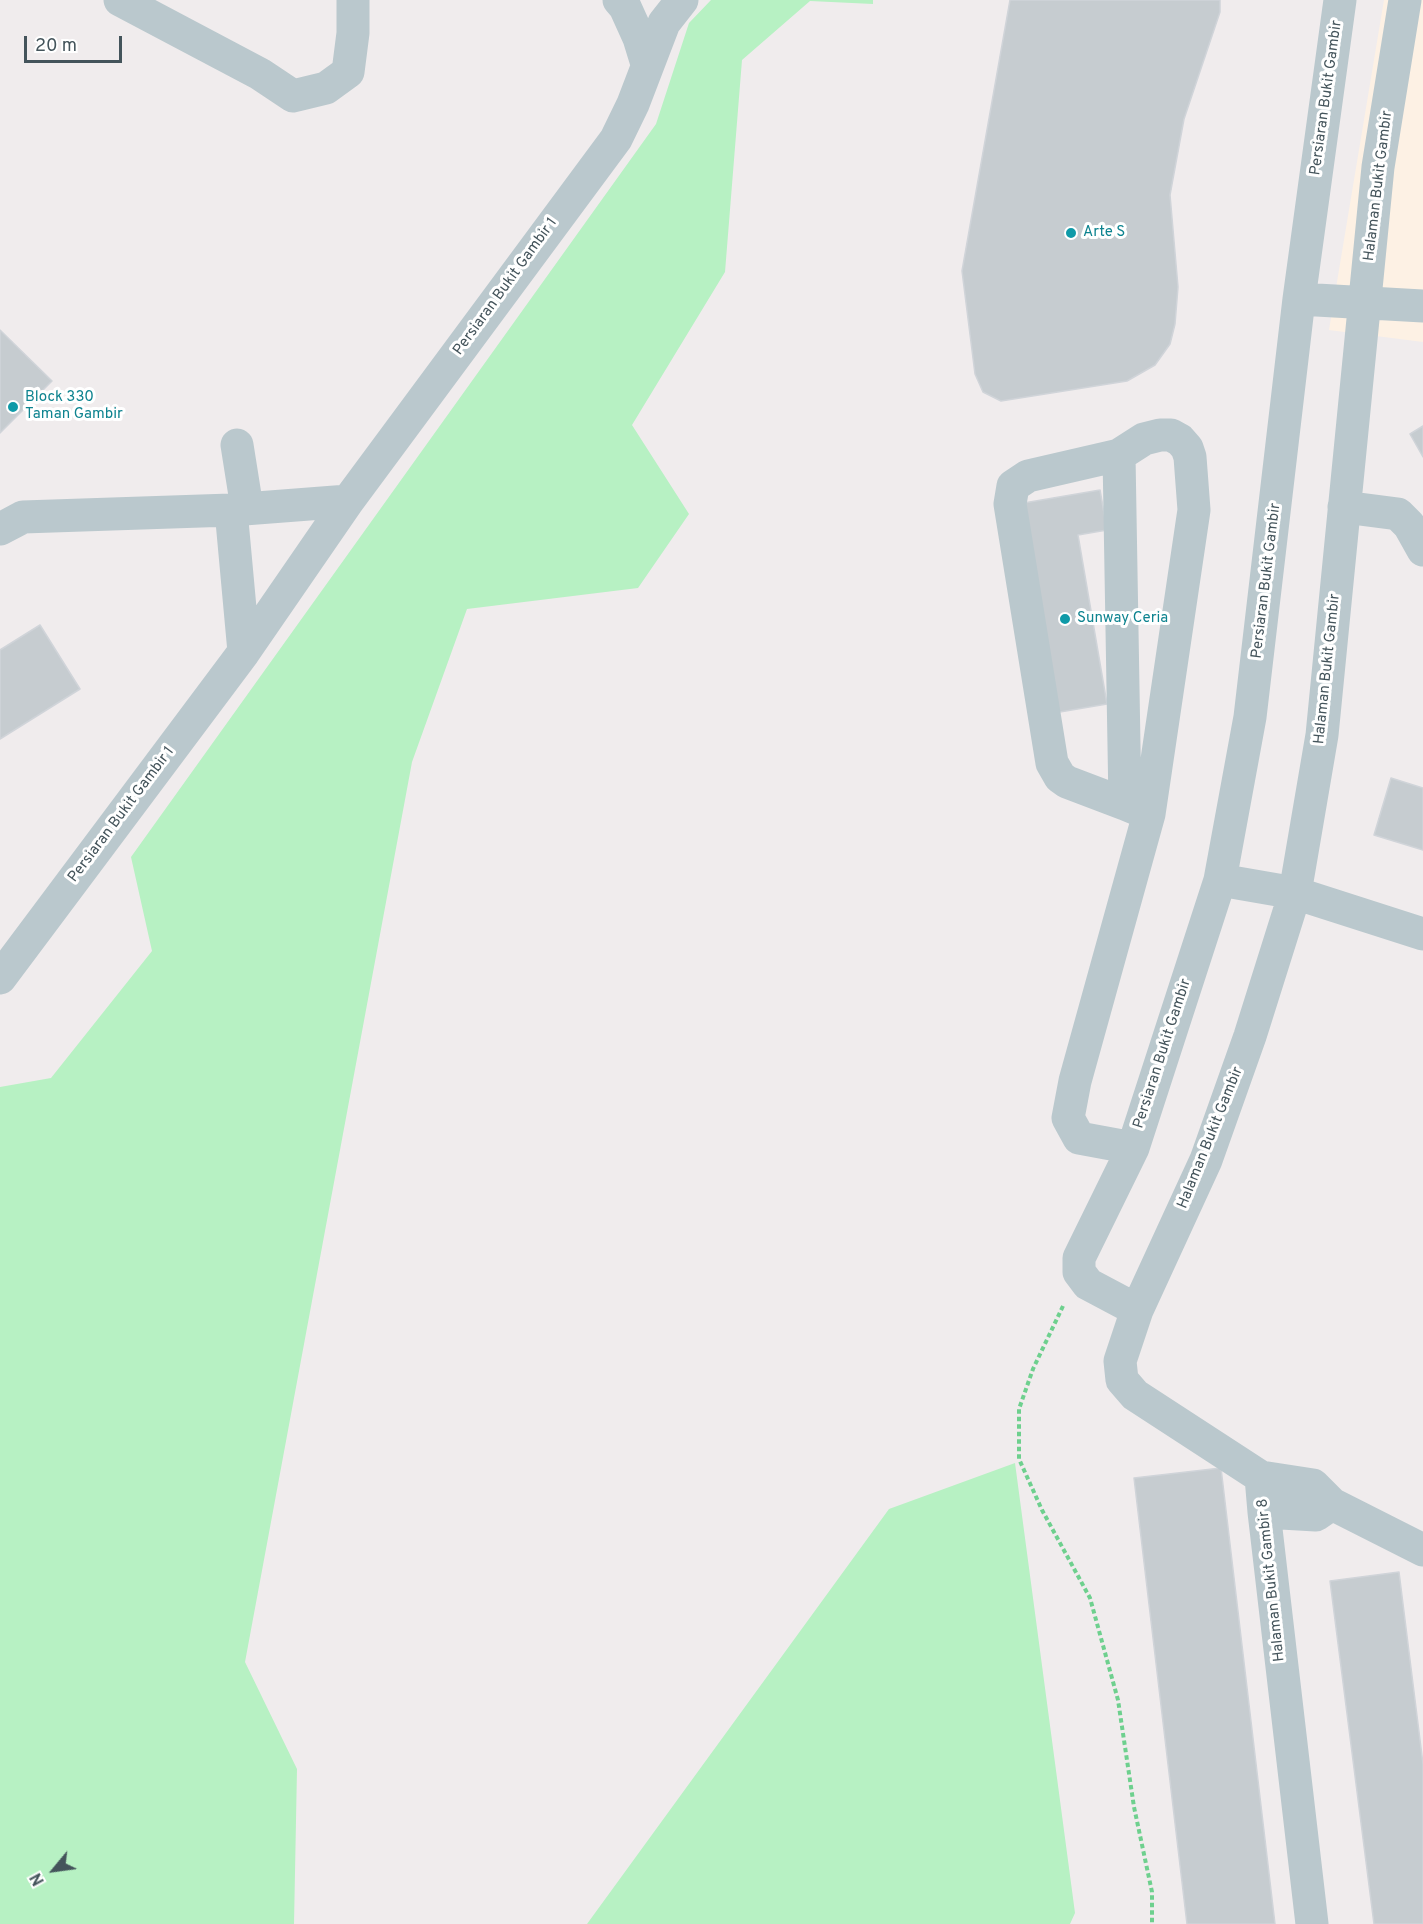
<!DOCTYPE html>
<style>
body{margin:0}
#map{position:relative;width:1423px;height:1924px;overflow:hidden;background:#f0eced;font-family:Overpass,sans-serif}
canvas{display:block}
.north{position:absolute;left:24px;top:1840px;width:60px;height:60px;-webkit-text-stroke:4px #fff;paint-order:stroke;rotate:241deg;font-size:16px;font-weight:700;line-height:24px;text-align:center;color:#44545b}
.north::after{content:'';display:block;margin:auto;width:21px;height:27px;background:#44545b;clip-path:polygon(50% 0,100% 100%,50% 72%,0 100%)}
.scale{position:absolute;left:24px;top:36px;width:98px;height:27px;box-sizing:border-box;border:3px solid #44545b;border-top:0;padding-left:8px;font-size:18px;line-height:21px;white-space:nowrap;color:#44545b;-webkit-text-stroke:4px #fff;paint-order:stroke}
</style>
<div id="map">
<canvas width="1423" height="1924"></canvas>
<div class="north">N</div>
<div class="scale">20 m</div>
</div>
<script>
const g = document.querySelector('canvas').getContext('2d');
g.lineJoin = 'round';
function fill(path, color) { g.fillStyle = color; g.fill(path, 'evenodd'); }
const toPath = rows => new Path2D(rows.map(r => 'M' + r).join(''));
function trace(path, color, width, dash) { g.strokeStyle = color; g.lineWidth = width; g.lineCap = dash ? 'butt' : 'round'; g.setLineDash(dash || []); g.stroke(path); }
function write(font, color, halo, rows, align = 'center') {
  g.font = font + ' Overpass,sans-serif'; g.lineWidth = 6; g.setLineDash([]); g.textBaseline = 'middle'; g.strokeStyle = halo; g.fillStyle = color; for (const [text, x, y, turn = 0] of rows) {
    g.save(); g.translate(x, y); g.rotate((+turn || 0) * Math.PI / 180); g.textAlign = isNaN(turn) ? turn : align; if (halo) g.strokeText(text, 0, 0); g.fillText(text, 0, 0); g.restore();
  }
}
fill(toPath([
 [1384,0,1423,0,1423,342,1329,330]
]), '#fdf1e4');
fill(toPath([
 [711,0,873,0,873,4,810,1,742,60,725,272,632,425,689,514,638,588,467,609,412,762,245,1662,297,1769,294,1924,0,1924,0,1087,51,1078,152,951,131,857,656,124,689,23],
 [1015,1463,1075,1913,1070,1924,587,1924,889,1509]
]), '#b7f1c3');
const building = toPath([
 [1010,0,1220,0,1220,12,1184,119,1170,195,1178,287,1175,324,1170,344,1155,365,1127,381,1001,401,983,392,975,374,962,271,1010,0],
 [0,330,52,381,0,433,0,330],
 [1423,426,1423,457,1410,434,1423,426],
 [1100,490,1107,530,1078,535,1107,704,1054,713,1018,504,1100,490],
 [40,625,80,689,0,739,0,650,40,625],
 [1391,778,1423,788,1423,850,1374,835,1391,778],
 [1221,1468,1275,1924,1187,1924,1134,1478,1221,1468],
 [1399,1572,1423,1764,1423,1924,1374,1924,1330,1581,1399,1572]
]);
fill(building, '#c6ccd0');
trace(building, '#d0d4d9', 1.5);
trace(toPath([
 [1063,1306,1033,1369,1019,1409,1019,1459,1042,1510,1090,1598,1118,1700,1134,1807,1152,1892,1152,1924]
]), '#6ed08e', 4, [4.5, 3]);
trace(toPath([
 [120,0,260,74,293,96,326,88,348,72,353,33,353,0],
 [619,0,625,7,639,38,647,64],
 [1405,0,1378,167,1322,735,1295,893,1250,1036,1206,1160,1137,1310,1120,1361,1122,1380,1135,1395,1261,1477,1313,1485,1332,1504,1423,1550],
 [1299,299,1423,306],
 [237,445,247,508],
 [1119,455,1028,476,1013,486,1010,504,1052,763,1060,777,1067,782,1125,804],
 [1344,507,1398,514,1409,525,1423,550],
 [231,510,244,652],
 [0,529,23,517,231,510,348,501],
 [1220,880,1295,893,1423,934],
 [0,978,244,652,348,501,616,139,633,104,664,23,682,0],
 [1133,1148,1079,1138,1068,1118,1075,1081,1149,814,1194,510,1190,457,1187,448,1180,440,1171,435,1160,435,1144,439,1119,455,1125,804,1149,814],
 [1137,1310,1088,1284,1079,1272,1079,1258,1133,1148,1220,880,1250,717,1299,299,1340,0],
 [1261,1477,1264,1512,1312,1924],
 [1264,1512,1316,1515,1332,1504]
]), '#bac8cd', 33);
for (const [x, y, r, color] of [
 [1071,233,6,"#0f9aa8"],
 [13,407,6,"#0f9aa8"],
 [1065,619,6,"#0f9aa8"]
]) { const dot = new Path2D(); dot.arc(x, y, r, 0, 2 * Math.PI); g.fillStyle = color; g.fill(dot); trace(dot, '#fff', 2); }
write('15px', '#44545b', '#fff', [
 ["Persiaran Bukit Gambir",1327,98,-82],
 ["Halaman Bukit Gambir",1379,186,-83],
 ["Persiaran Bukit Gambir 1",506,287,-54],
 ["Persiaran Bukit Gambir",1267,581,-83],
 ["Halaman Bukit Gambir",1328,669,-84],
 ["Persiaran Bukit Gambir 1",122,815,-53],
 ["Persiaran Bukit Gambir",1163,1054,-72],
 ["Halaman Bukit Gambir",1211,1138,-68],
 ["Halaman Bukit Gambir 8",1272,1580,-96]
]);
write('15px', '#0d838f', '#fff', [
 ["Arte S",1083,233],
 ["Block 330",25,398],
 ["Taman Gambir",25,415],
 ["Sunway Ceria",1077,619]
], 'left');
</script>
